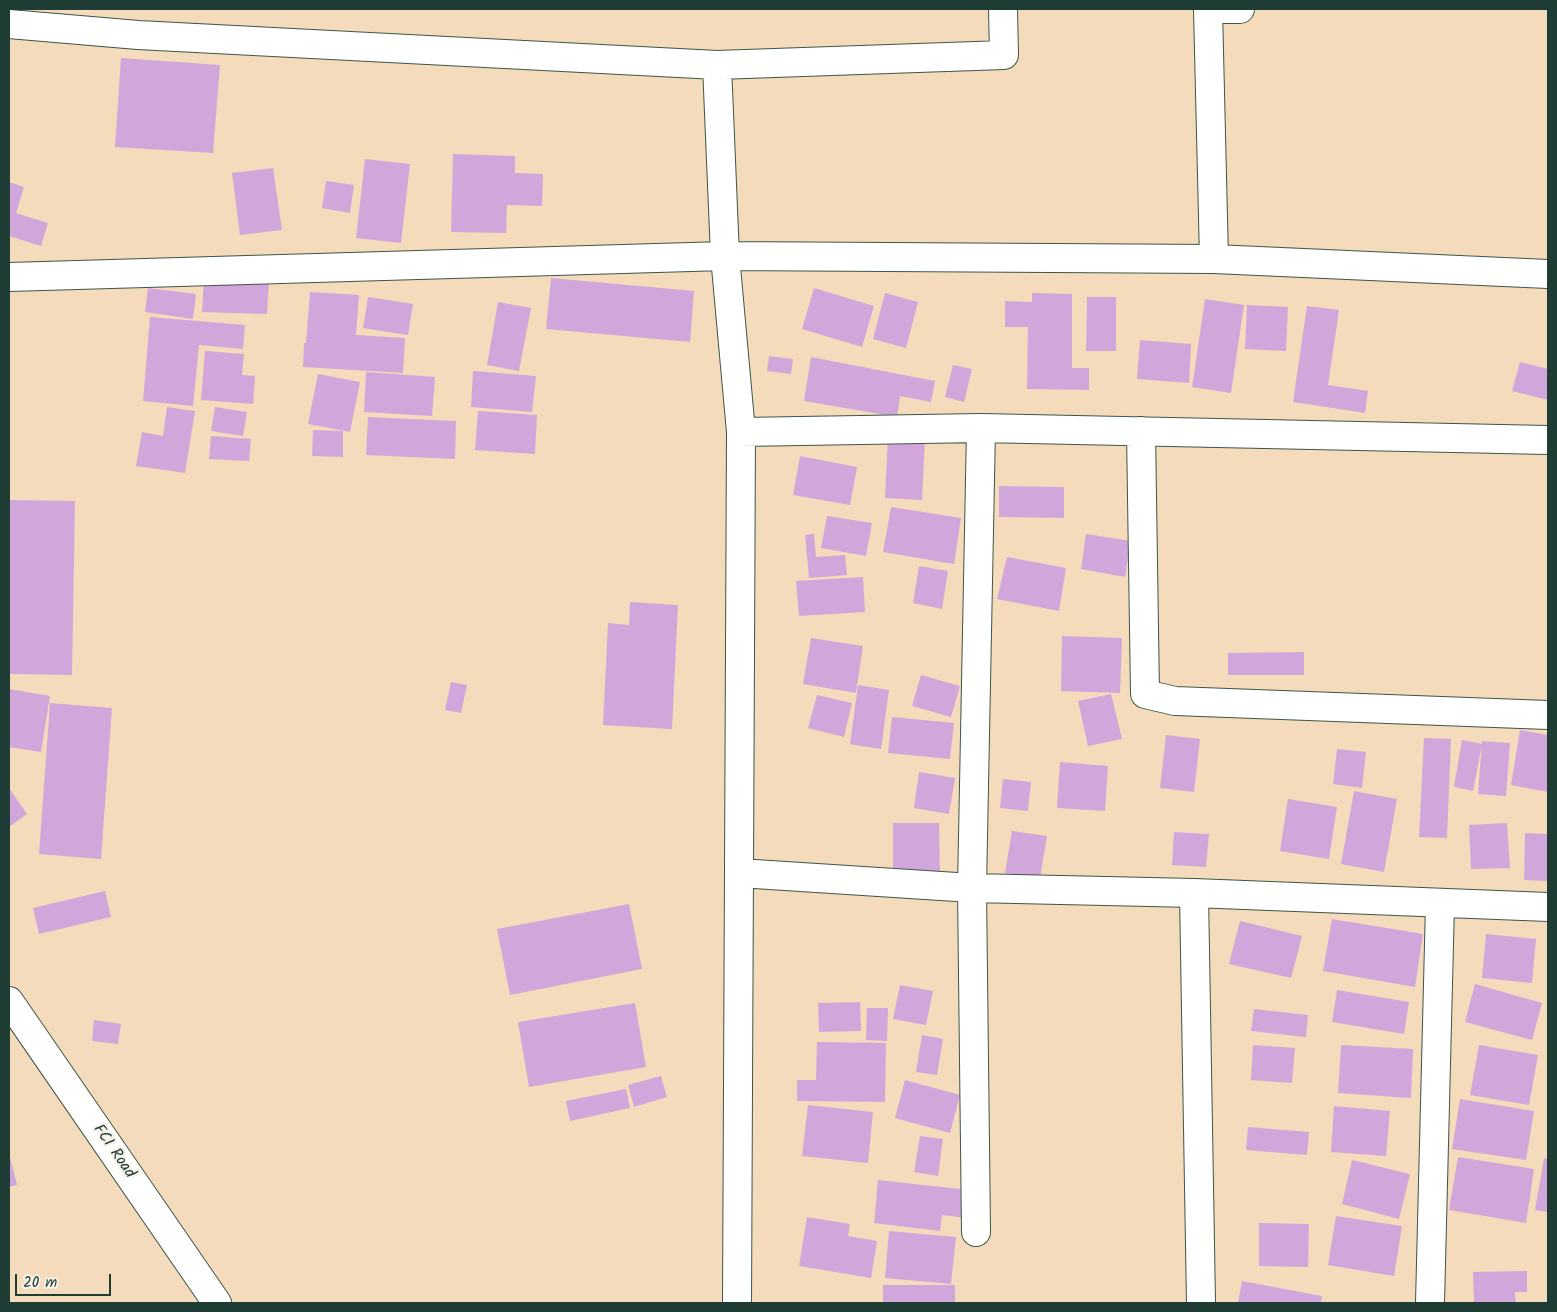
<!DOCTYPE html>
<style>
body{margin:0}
#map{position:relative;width:1557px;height:1312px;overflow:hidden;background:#f3dbbb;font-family:Kalam,sans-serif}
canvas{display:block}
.frame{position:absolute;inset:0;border:10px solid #1f3d34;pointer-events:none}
.scale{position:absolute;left:15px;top:1274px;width:96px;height:22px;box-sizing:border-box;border:2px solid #1f3d34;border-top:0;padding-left:6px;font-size:15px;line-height:18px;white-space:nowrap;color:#1f3d34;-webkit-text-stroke:4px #f7f3e8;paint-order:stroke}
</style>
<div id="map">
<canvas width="1557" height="1312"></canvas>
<div class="frame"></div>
<div class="scale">20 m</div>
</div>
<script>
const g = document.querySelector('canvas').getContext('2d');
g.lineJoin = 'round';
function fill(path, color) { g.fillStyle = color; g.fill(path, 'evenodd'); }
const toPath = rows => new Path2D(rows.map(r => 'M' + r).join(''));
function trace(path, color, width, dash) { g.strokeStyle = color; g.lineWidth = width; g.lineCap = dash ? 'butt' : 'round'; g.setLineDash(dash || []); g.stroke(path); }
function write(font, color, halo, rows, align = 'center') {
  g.font = font + ' Kalam,sans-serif'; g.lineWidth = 4.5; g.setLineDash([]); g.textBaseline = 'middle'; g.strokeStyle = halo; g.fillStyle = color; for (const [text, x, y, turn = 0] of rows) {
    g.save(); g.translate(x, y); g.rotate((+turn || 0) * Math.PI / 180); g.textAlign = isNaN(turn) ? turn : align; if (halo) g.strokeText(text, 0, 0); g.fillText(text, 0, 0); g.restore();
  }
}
fill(toPath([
 [121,58,220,65,213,153,115,147],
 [453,154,515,156,515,173,543,174,542,206,507,205,506,233,451,232],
 [365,159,410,164,401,243,356,238],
 [273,168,282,230,240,235,232,173],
 [326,181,354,185,350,213,322,208],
 [9,182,24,187,16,213,48,223,41,246,9,236],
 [204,277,269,279,267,314,202,312],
 [551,278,694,291,690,342,546,329],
 [148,288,196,294,193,319,145,312],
 [814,288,874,306,862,347,802,329],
 [310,292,359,295,356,335,405,338,403,373,303,367,304,343,306,343],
 [885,293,918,302,906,348,873,339],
 [1032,293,1072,294,1072,368,1089,368,1089,390,1027,389,1028,327,1005,327,1005,301,1032,302],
 [368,297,413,304,408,335,363,328],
 [1087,297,1116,297,1116,351,1086,351],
 [1205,299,1244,305,1231,393,1192,387],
 [498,302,531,308,519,371,487,365],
 [1247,305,1288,307,1286,351,1245,349],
 [1307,306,1339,310,1328,385,1368,391,1365,413,1293,402],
 [150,317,245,325,243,349,199,345,193,406,143,401],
 [1140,340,1191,344,1189,383,1137,379],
 [205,351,244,354,242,375,255,376,253,404,201,400],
 [769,356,793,359,791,374,767,371],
 [811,357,935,381,931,402,900,396,897,417,804,401],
 [1520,362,1548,369,1548,400,1512,391],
 [953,365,972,369,964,402,945,397],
 [473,371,536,376,532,412,471,407],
 [366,372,435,377,432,416,364,412],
 [318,374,360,382,350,432,308,424],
 [167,407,195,411,185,473,136,466,142,432,163,436],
 [215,407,247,412,243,436,211,431],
 [478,411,537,415,535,454,475,450],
 [368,417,456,421,455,459,366,455],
 [313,430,343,431,343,457,312,456],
 [211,436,251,439,249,461,209,459],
 [888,436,925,438,922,500,885,498],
 [800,456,857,467,850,505,793,495],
 [999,486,1064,487,1064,518,999,517],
 [9,500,75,501,72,675,9,674],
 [891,507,961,518,954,564,883,552],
 [827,516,872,523,866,556,821,548],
 [814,534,816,557,845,555,847,575,809,578,805,535],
 [1086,534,1131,541,1125,577,1081,569],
 [1007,557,1066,568,1059,611,997,599],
 [919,566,948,571,942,609,913,603],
 [863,577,865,612,799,616,796,581],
 [630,602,678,605,672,729,603,725,608,623,629,625],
 [1062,636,1122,638,1120,693,1061,691],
 [811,638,863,646,856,693,803,684],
 [1304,652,1304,675,1228,675,1228,653],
 [921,675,960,686,951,717,912,706],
 [451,682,467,685,461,713,445,710],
 [858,685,889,690,881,749,850,744],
 [9,689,50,696,41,752,9,747],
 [1111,694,1122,739,1088,746,1078,701],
 [817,695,852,703,844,737,808,728],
 [50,703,112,708,101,859,39,854],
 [892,717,954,723,950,759,888,753],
 [1520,730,1548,735,1548,792,1511,785],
 [1166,735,1200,739,1194,792,1160,788],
 [1424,738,1451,739,1447,838,1419,837],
 [1462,740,1482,744,1473,791,1454,787],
 [1482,741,1510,743,1506,796,1478,794],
 [1337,749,1366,752,1362,788,1333,784],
 [1060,762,1108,766,1105,811,1057,808],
 [919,772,955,778,949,814,914,808],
 [1003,779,1031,782,1028,811,1000,808],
 [9,788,27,814,9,827],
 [1354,791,1397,799,1384,872,1341,864],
 [1288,799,1337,807,1329,859,1280,851],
 [893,823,939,823,940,874,893,874],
 [1507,823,1510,868,1471,869,1469,825],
 [1012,831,1047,836,1040,878,1005,873],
 [1174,832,1209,834,1206,867,1172,865],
 [1525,833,1548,834,1548,881,1524,880],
 [105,891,111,917,39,934,33,908],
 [629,904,642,969,510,995,497,929],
 [1332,919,1423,934,1415,987,1323,971],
 [1240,921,1302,936,1291,978,1229,964],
 [1486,934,1536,939,1532,983,1482,978],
 [1475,984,1542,1003,1532,1040,1465,1022],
 [900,985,933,991,926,1025,893,1019],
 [1337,990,1409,1002,1404,1034,1332,1022],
 [860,1002,861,1031,819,1032,818,1003],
 [635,1003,646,1067,529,1087,518,1022],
 [867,1008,888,1008,887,1041,866,1040],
 [1254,1009,1308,1015,1306,1037,1251,1031],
 [94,1020,121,1024,118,1044,92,1041],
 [922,1035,943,1039,937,1075,916,1072],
 [817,1042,886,1043,885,1102,797,1101,797,1080,816,1080],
 [1253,1045,1295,1048,1292,1083,1251,1080],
 [1341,1045,1413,1049,1411,1098,1338,1093],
 [1479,1045,1538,1055,1529,1105,1470,1095],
 [661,1076,667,1097,634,1107,628,1085],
 [905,1080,960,1095,950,1133,895,1118],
 [626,1089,630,1108,570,1121,566,1101],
 [1460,1099,1534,1111,1526,1160,1452,1149],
 [808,1105,873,1112,868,1163,802,1156],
 [1334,1106,1390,1111,1386,1156,1331,1152],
 [1248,1127,1309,1132,1307,1155,1246,1150],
 [920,1136,943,1139,938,1176,914,1172],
 [9,1153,17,1185,9,1187],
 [1458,1157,1534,1169,1526,1223,1449,1210],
 [1544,1158,1548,1159,1548,1212,1535,1210],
 [1352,1160,1410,1174,1399,1219,1342,1204],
 [878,1180,969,1190,966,1218,942,1215,940,1231,874,1223],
 [1336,1216,1402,1226,1394,1276,1328,1265],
 [807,1217,850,1224,848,1236,877,1241,871,1278,799,1266],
 [1259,1223,1309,1224,1308,1267,1259,1266],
 [889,1231,956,1237,951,1284,885,1278],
 [1527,1271,1527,1292,1515,1292,1516,1303,1474,1303,1473,1272],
 [1242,1281,1322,1296,1321,1303,1238,1303],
 [883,1285,955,1285,955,1303,883,1303]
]), '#d1a7db');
const minor = toPath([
 [1208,9,1214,259],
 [1208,9,1240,9],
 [9,24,138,35,717,65,725,256,741,432],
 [717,65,1004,55,1003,9],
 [9,277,725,256,1214,259,1548,274],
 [981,428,972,888,1194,893],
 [1141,431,1145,694,1175,701,1548,715],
 [739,873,972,888,976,1232],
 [737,1303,741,432,981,428,1548,440],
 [1201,1303,1194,893,1548,907],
 [1430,1303,1440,904]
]);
const tertiary = toPath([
 [9,1001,217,1303]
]);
trace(minor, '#3f5548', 30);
trace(tertiary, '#3f5548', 30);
trace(minor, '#fff', 28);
trace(tertiary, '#fff', 28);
write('16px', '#1f3d34', '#f7f3e8', [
 ["FCI Road",113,1152,55]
]);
</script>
